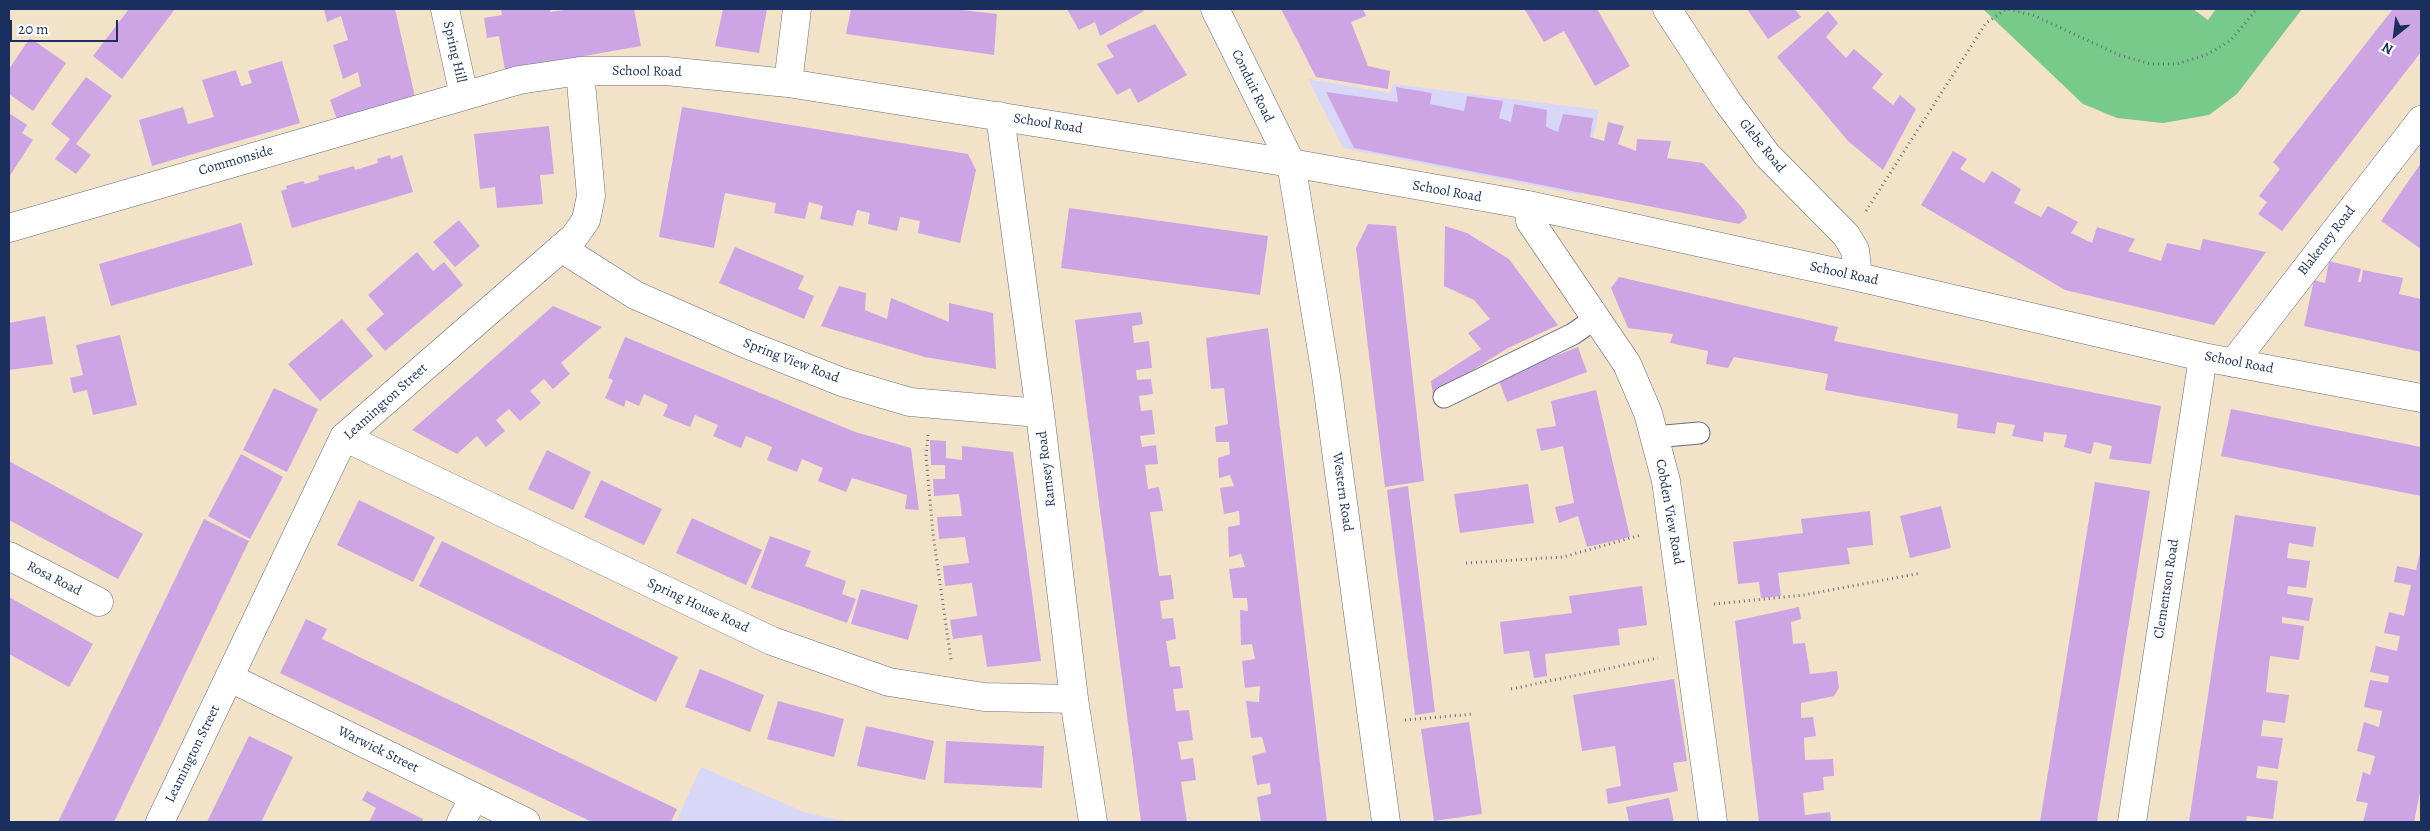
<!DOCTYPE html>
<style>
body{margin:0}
#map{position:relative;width:2430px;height:831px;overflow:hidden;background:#f2e2c7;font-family:Alegreya,serif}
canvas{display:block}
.frame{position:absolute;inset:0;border:10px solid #1b2f5e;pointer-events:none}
.north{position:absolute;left:2370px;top:10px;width:50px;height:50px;-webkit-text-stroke:4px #fff;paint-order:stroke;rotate:209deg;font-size:14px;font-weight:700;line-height:20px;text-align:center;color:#1b2f5e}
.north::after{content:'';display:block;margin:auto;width:18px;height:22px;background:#1b2f5e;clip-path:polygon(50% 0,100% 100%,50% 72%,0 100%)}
.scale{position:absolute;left:10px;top:20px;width:108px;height:22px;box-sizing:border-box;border:2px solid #1b2f5e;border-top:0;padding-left:6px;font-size:15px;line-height:18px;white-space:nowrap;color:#1b2f5e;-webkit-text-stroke:4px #fff;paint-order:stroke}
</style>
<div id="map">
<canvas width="2430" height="831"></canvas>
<div class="frame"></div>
<div class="north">N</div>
<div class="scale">20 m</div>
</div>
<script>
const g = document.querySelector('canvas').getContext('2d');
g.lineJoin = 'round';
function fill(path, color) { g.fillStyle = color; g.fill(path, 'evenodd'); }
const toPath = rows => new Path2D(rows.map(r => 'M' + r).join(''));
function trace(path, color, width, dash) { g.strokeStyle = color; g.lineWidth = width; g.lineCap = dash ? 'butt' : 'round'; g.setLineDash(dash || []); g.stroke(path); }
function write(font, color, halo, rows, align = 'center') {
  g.font = font + ' Alegreya,serif'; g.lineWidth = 4.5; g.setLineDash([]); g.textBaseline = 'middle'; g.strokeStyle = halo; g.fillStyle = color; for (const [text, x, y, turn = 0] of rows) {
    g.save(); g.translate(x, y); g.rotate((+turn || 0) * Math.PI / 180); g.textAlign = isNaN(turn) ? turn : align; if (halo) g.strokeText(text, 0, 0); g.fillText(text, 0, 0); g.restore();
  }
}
fill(toPath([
 [1308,79,1390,93,1393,84,1599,110,1581,195,1343,148],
 [701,767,806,813,849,822,676,822]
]), '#d9d7f8');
fill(toPath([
 [1983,9,2193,9,2208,20,2216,9,2302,9,2237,94,2209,115,2163,123,2117,118,2083,104]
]), '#78ca8b');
fill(toPath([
 [129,9,175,9,122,79,93,56],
 [324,9,395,9,415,97,338,122,330,100,361,86,358,72,343,79,333,45,348,40,341,16,327,22],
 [501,9,550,9,550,12,570,9,634,9,641,46,505,70,499,36,487,38,484,18,502,15],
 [723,9,767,9,759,53,715,46],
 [851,9,953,9,997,14,994,55,846,34],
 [1067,9,1143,9,1144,11,1100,36,1095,22,1079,30],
 [1281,9,1363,9,1366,16,1351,22,1368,66,1390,71,1388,89,1316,77],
 [1527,9,1597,9,1630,66,1595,86,1564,31,1544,42,1525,10],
 [1747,9,1795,9,1801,17,1768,39],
 [2393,9,2421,9,2421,52,2282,231,2258,214,2267,202,2259,196,2280,169,2273,162],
 [1828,11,1838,23,1826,37,1846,58,1854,49,1883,74,1872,88,1893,105,1900,95,1916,109,1883,170,1848,141,1777,57],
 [1155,24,1187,75,1138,103,1130,88,1117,95,1097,64,1114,57,1106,45],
 [30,38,66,63,33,111,9,94,9,69],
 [282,61,300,123,152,166,139,120,183,107,188,124,214,117,202,80,236,70,241,86,252,83,248,71],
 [86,77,112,96,76,144,91,155,76,174,55,159,70,139,51,124],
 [1396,87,1432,93,1430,104,1464,111,1467,96,1503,101,1499,118,1511,122,1514,104,1547,110,1546,127,1558,132,1563,114,1593,118,1590,137,1604,141,1608,122,1624,126,1618,144,1636,151,1637,139,1671,141,1667,158,1703,163,1744,210,1747,218,1739,224,1354,148,1326,92,1398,102],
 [682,107,968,154,976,170,960,243,918,233,920,221,900,217,897,231,868,224,870,213,857,210,853,226,820,219,823,206,809,202,805,219,774,213,776,203,725,193,714,248,659,237],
 [9,113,27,125,22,133,33,140,9,177],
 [549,126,554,174,540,175,543,204,497,208,495,187,480,189,474,134],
 [1953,151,1967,159,1960,169,1984,183,1992,171,2021,189,2014,203,2041,217,2048,206,2078,222,2071,233,2092,243,2097,227,2135,239,2128,251,2161,261,2167,243,2200,250,2203,239,2266,252,2214,325,2065,290,1921,205],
 [390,155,391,159,402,155,413,192,292,228,281,191,287,189,286,186,303,181,305,184,319,180,318,176,354,166,355,170,378,163,377,159],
 [2421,163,2421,249,2381,221],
 [1069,208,1268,236,1260,295,1061,268],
 [459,220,480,246,455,267,433,242],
 [241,223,253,265,111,306,99,264],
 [1368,224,1396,226,1424,481,1385,487,1356,248],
 [1445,226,1467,233,1509,259,1558,325,1508,348,1433,395,1431,381,1481,349,1468,333,1490,319,1474,300,1444,286],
 [735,247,804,276,798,289,814,296,804,319,719,283],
 [417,252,433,271,444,262,463,285,385,351,366,329,384,314,368,295],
 [2329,261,2361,269,2358,282,2361,282,2363,270,2403,278,2399,294,2421,299,2421,352,2304,326,2314,280,2325,283],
 [1619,277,1838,327,1834,341,2161,406,2151,464,2109,459,2112,446,2094,442,2091,454,2064,447,2067,435,2044,432,2043,442,2012,436,2015,425,1997,422,1995,434,1957,428,1958,414,1825,390,1828,374,1734,357,1728,368,1706,364,1708,351,1670,343,1673,334,1628,328,1611,288],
 [839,286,866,293,865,310,887,319,891,298,949,322,949,303,993,313,996,369,925,357,821,326],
 [553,306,602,327,561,363,570,374,562,381,553,389,544,379,530,391,541,403,520,421,509,409,496,420,505,431,486,447,477,436,457,454,412,430],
 [1141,312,1143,324,1132,326,1134,343,1149,341,1152,368,1136,370,1137,380,1151,379,1153,394,1139,396,1141,411,1152,410,1155,434,1140,436,1142,447,1156,445,1158,464,1145,465,1148,489,1159,487,1163,511,1150,512,1159,576,1171,575,1174,599,1160,601,1162,619,1173,618,1176,639,1166,641,1170,667,1180,666,1183,688,1173,689,1176,711,1189,710,1193,740,1178,742,1181,760,1193,758,1196,780,1181,782,1187,822,1141,822,1075,320],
 [45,316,53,364,9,370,9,323],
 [342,319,373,356,320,401,288,364],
 [1268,328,1327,822,1261,822,1257,797,1271,794,1270,783,1257,785,1252,756,1266,752,1262,737,1251,738,1246,701,1259,702,1260,686,1245,688,1242,661,1255,659,1252,644,1241,645,1240,610,1248,611,1247,598,1233,598,1229,569,1245,567,1241,554,1229,557,1228,527,1240,525,1239,511,1224,514,1220,488,1234,486,1230,475,1219,478,1218,458,1230,454,1229,442,1216,442,1215,427,1228,424,1224,388,1211,389,1206,338],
 [120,335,137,405,93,415,87,390,73,393,70,378,83,375,76,345],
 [625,337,855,432,911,448,919,510,905,509,907,495,852,478,846,492,818,481,823,468,802,459,797,472,767,460,772,447,746,436,741,448,713,436,718,425,695,415,690,427,663,416,668,405,644,394,639,406,626,400,624,407,605,398,613,380,608,378],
 [1578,347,1587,372,1507,402,1498,378],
 [274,388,318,409,287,472,243,450],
 [1596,390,1630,537,1587,547,1578,516,1559,523,1555,507,1574,503,1563,446,1541,451,1536,429,1556,426,1551,401],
 [2231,409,2421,447,2421,496,2221,456],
 [930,440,946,441,946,458,962,460,962,446,1013,452,1041,661,987,667,982,635,953,639,950,620,977,616,972,583,945,586,943,566,969,563,965,537,939,539,937,517,962,516,959,494,934,496,933,479,945,479,945,465,931,465],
 [547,450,591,472,573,510,528,489],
 [241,454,283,477,250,539,208,516],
 [9,461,143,534,118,579,9,520],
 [601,480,662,509,644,545,584,517],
 [2095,482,2150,491,2097,822,2040,822],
 [1528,484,1534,523,1460,533,1454,494],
 [1408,486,1435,712,1415,715,1387,490],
 [359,500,435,537,413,582,337,545],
 [1941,506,1951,548,1910,558,1900,516],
 [1870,511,1873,545,1847,548,1850,564,1778,573,1781,596,1761,598,1759,582,1738,584,1733,542,1803,533,1801,519],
 [2235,515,2316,527,2313,547,2289,543,2287,558,2310,561,2306,588,2288,586,2287,594,2313,598,2309,621,2282,617,2282,623,2304,626,2299,660,2270,656,2266,692,2289,695,2285,723,2263,720,2261,736,2283,738,2278,769,2258,766,2256,778,2278,781,2273,819,2247,816,2246,822,2189,822],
 [692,518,762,550,746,585,676,553],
 [204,519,249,541,152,743,114,822,58,822],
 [770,536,811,551,805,566,846,581,842,594,856,599,847,623,751,588],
 [442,541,678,657,656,702,419,586],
 [2421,549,2421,787,2414,822,2363,822,2368,803,2356,801,2363,772,2370,775,2375,756,2357,751,2364,722,2379,727,2382,711,2364,707,2370,680,2388,683,2389,676,2370,672,2376,646,2397,651,2400,636,2384,633,2389,612,2404,616,2411,585,2394,582,2397,566,2416,570],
 [1642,586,1647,625,1618,629,1620,645,1545,654,1547,676,1534,678,1529,651,1504,654,1500,622,1572,613,1569,596],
 [861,589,918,605,908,640,851,624],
 [9,597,93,644,69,687,9,654],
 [1799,607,1801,619,1791,622,1793,644,1805,643,1810,674,1837,671,1839,688,1834,696,1801,703,1801,718,1813,717,1816,736,1804,738,1805,760,1833,759,1834,776,1823,777,1824,790,1803,793,1805,815,1830,812,1831,822,1759,822,1735,621],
 [306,619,327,629,322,639,677,809,671,822,592,822,280,673],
 [700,669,764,695,750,732,685,707],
 [1674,679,1687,761,1673,763,1678,791,1608,804,1606,789,1621,786,1615,746,1582,751,1573,695],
 [778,701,844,719,834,757,767,739],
 [1469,722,1482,814,1434,821,1421,729],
 [866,726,934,741,925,780,857,766],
 [249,736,293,757,266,812,261,822,207,822],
 [946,741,1044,746,1042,788,944,783],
 [367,791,423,819,422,822,369,822,376,808,362,800],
 [1669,798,1674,822,1629,822,1626,807]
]), '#cea5e4');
const service = toPath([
 [1444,397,1573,334,1596,318],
 [1654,437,1699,433]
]);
const minor = toPath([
 [445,9,464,96],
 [1215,9,1291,163,1326,376,1386,822],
 [1667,9,1727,101,1767,155,1846,235,1855,250,1858,277],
 [788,83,797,9],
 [1000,116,1040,413,1074,699,1093,822],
 [1528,205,1530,221,1627,364,1648,413,1666,481,1713,822],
 [9,228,519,80,580,71,666,71,788,83,1291,163,1528,205,1858,277,2203,357,2421,398],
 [561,248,635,295,746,344,842,382,910,402,1040,413],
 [2233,363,2421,120],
 [344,437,772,641,889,682,984,697,1074,699],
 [9,556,99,602],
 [230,678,526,822],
 [160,822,344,437,574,237,586,220,591,196,580,71],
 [461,822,474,797],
 [2132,822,2203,357]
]);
trace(service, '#666e83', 23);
trace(minor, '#666e83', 29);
trace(toPath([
 [1866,211,1986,23,2007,9,2033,15,2119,55,2151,64,2177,64,2208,54,2231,40,2257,9],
 [928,435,926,456,933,534,951,660],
 [1466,563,1563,557,1641,535],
 [1714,604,1804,595,1921,573],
 [1511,689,1658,658],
 [1405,720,1474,714]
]), '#666e83', 3, [1, 4]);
trace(service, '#fff', 21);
trace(minor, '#fff', 28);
write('14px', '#1b2f5e', '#fff', [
 ["Spring Hill",454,52,77],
 ["School Road",647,72,1],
 ["Conduit Road",1252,86,64],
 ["School Road",1048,124,9],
 ["Glebe Road",1762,146,51],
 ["Commonside",236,161,-16],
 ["School Road",1447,192,10],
 ["Blakeney Road",2327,241,-52],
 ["School Road",1844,274,12],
 ["Spring View Road",791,361,21],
 ["School Road",2239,363,11],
 ["Leamington Street",386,402,-42],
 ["Ramsey Road",1047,469,-97],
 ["Western Road",1342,492,82],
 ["Cobden View Road",1669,512,80],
 ["Rosa Road",54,579,27],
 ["Clementson Road",2167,589,-81],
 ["Spring House Road",698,606,25],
 ["Warwick Street",378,750,26],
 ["Leamington Street",193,754,-64]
]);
</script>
